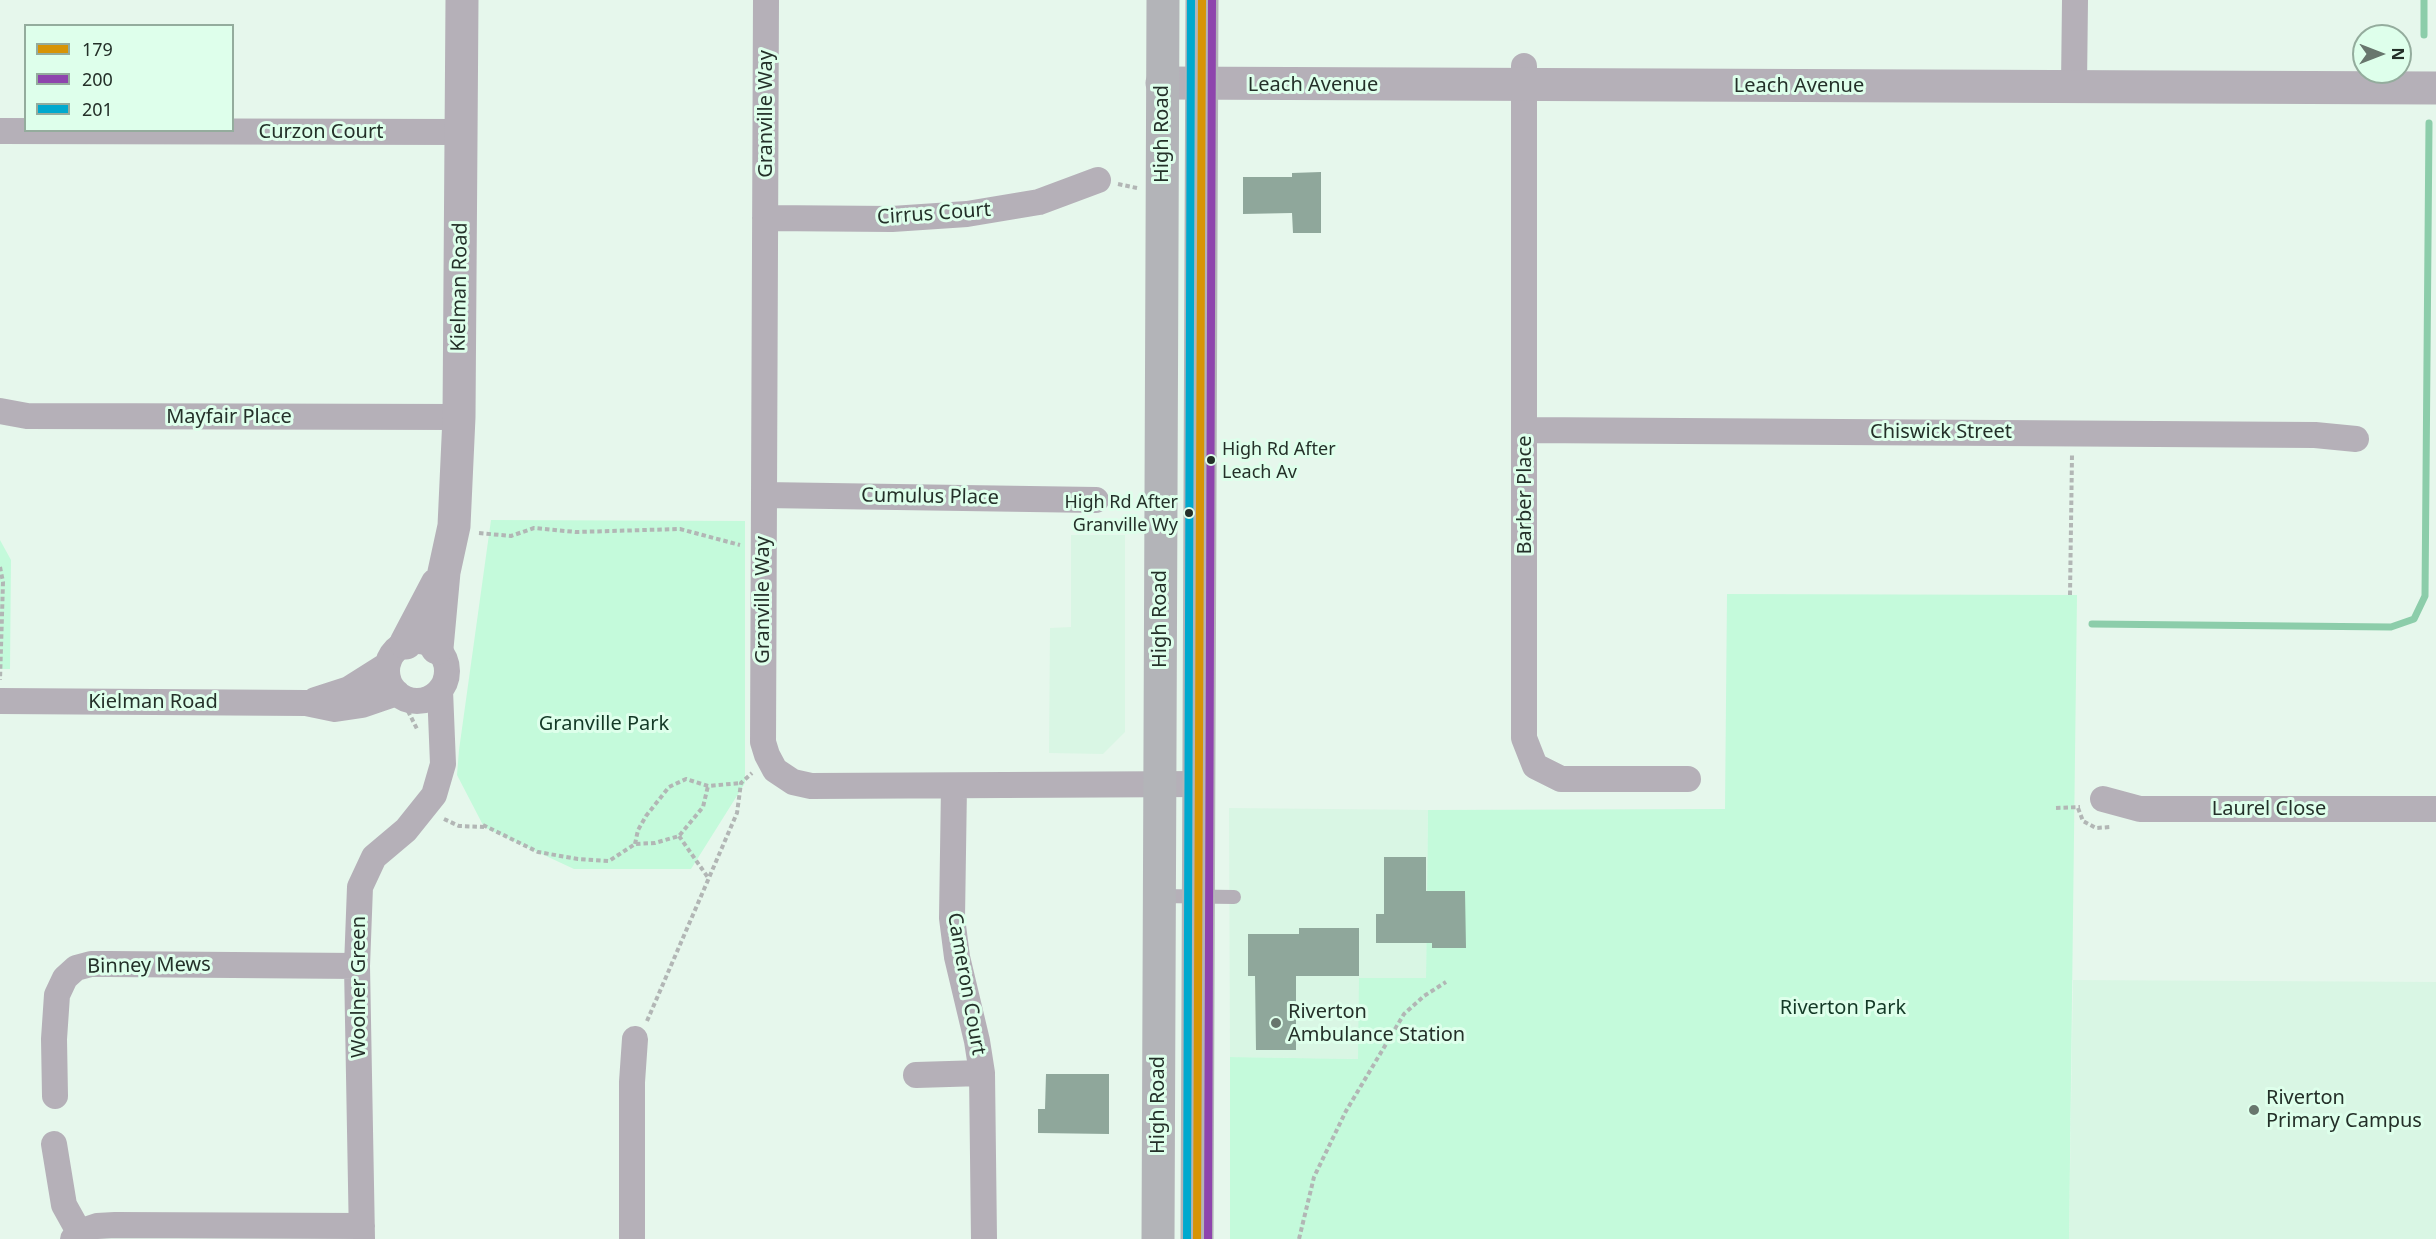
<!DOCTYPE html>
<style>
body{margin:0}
#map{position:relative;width:2436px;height:1239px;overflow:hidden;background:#e6f7ec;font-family:"Noto Sans",sans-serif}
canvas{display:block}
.legend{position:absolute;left:24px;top:24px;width:210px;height:108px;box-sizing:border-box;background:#deffeb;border:2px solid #94ac9d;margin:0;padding:8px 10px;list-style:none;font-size:18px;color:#243029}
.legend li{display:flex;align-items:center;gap:12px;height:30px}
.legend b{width:30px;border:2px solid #94ac9d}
.north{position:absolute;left:2352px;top:24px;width:60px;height:60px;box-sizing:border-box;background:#deffeb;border:2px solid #94ac9d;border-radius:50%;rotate:90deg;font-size:16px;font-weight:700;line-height:24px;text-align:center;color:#243029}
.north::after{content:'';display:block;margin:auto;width:21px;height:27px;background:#68766d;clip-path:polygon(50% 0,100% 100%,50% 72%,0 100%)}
</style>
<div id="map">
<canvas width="2436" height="1239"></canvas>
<ul class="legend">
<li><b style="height:8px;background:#d79406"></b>179</li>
<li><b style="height:8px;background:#8e44ad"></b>200</li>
<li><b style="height:8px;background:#00a9ce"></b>201</li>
</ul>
<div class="north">N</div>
</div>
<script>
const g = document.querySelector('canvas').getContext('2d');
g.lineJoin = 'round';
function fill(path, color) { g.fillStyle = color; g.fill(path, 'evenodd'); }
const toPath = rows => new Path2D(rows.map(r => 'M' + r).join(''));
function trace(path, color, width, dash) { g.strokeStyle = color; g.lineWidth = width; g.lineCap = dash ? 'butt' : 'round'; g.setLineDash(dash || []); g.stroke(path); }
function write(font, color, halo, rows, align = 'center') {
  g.font = font + ' "Noto Sans",sans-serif'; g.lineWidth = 6; g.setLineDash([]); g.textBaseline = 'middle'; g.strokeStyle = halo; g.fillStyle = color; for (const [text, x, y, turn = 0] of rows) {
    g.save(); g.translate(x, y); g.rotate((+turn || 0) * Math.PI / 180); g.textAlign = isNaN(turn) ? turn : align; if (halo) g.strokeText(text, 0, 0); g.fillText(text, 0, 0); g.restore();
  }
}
fill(toPath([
 [1071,535,1125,535,1125,732,1103,754,1049,753,1050,628,1071,627],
 [1229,808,1428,810,1426,978,1358,1059,1230,1057],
 [2073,980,2436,982,2436,1239,2069,1239]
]), '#d9f6e4');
fill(toPath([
 [491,520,745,521,745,783,691,869,574,869,484,827,457,775,459,750],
 [0,540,11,560,10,669,0,669],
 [1727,594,2077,595,2069,1239,1230,1239,1230,1057,1358,1059,1359,978,1426,978,1428,810,1725,809]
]), '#c4fadb');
trace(toPath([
 [2424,0,2424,35],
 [2092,624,2391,627,2414,619,2425,596,2429,123]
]), '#8ccdaa', 7);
fill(toPath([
 [1321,172,1321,233,1293,233,1292,213,1243,214,1243,177,1292,177,1292,173],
 [1384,857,1426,857,1426,891,1465,891,1466,948,1432,948,1432,943,1376,943,1376,914,1384,914],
 [1299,928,1359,928,1359,976,1296,976,1296,1050,1256,1050,1255,976,1248,976,1248,934,1299,934],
 [1046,1074,1109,1074,1109,1134,1038,1133,1038,1109,1045,1109]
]), '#8fa79b');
trace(toPath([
 [1118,184,1137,188],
 [1102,520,1104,530,1135,530],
 [479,533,511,536,534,528,576,532,680,529,740,545],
 [0,567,3,582,0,680],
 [2070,595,2072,455],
 [408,711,417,729],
 [2056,808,2080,807],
 [2078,808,2083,821,2096,828,2111,827],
 [444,819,459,826,484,827],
 [483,825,538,852,578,859,609,861,635,844,655,843,679,836,703,807,708,786],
 [679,836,709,879],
 [635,844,638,830,646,816,669,787,686,779,708,786,741,783],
 [647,1021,737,813,741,783,752,773],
 [1299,1239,1314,1177,1346,1111,1404,1014,1424,996,1446,982]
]), '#b2b6b5', 4, [4.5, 3]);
trace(toPath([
 [1159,896,1234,897]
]), '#b5b0b8', 14);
trace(toPath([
 [766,0,763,742,767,755,775,770,793,782,811,786,1199,784],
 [1524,66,1524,738,1535,766,1561,779,1688,779],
 [2074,86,2075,0],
 [0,131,462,132],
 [765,218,892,219,967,214,1039,202,1098,180],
 [0,411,27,416,459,417],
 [1525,430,2315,435,2356,439],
 [764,495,1096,500],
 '387 671a30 30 0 1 1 60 0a30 30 0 1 1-60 0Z',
 [315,700,349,689,387,665],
 [0,701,306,703,335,709,362,705,397,693],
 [954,786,952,918,957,957,977,1041,982,1073,984,1239],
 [2103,799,2140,809,2436,809],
 [916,1075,982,1073],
 [55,1096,54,1039,57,995,65,978,76,968,91,964,109,964,357,966],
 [54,1144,64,1205,79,1232],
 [73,1239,79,1232,97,1226,115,1225,362,1226],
 [362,1239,357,966,360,887,374,857,406,830,434,795,443,764,440,690],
 [632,1239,632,1082,635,1039]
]), '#b5b0b8', 26);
trace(toPath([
 [1162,83,2436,88],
 [406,643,437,584],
 [437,648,444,572,454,526,459,417,462,0]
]), '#b5b0b8', 33);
trace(toPath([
 [1158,1239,1163,0],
 [1197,1239,1202,0]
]), '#b3b4b8', 33);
trace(toPath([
 [1197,1239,1202,0]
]), '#d79406', 8);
trace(toPath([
 [1208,1239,1212,0]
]), '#8e44ad', 8);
trace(toPath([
 [1187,1239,1191,0]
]), '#00a9ce', 8);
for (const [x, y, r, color] of [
 [1211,460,5,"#243029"],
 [1189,513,5,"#243029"],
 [1276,1023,6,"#68766d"],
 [2254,1110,6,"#68766d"]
]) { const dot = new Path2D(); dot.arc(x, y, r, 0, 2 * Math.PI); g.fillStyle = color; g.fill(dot); trace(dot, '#deffeb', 2); }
write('18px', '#243029', '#deffeb', [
 ["High Rd After",1222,450],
 ["Leach Av",1222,473],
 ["High Rd After",1178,503,"right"],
 ["Granville Wy",1178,526,"right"]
], 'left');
write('20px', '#243029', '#deffeb', [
 ["Leach Avenue",1313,85],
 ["Leach Avenue",1799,86],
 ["Granville Way",766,114,-90],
 ["Curzon Court",321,132],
 ["High Road",1162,134,-90],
 ["Cirrus Court",934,214,-4],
 ["Kielman Road",460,287,-89],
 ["Mayfair Place",229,417],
 ["Chiswick Street",1941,432],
 ["Barber Place",1525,495,-90],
 ["Cumulus Place",930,497,1],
 ["Granville Way",763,600,-90],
 ["High Road",1160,619,-90],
 ["Kielman Road",153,702],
 ["Laurel Close",2269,809],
 ["Binney Mews",149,966,-1],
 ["Cameron Court",966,984,80],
 ["Woolner Green",359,987,-90],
 ["High Road",1158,1105,-90]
]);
write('20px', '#133926', '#deffeb', [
 ["Granville Park",604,724],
 ["Riverton Park",1843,1008]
]);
write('20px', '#243029', '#deffeb', [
 ["Riverton",1288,1012],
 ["Ambulance Station",1288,1035],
 ["Riverton",2266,1098],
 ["Primary Campus",2266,1121]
], 'left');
</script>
